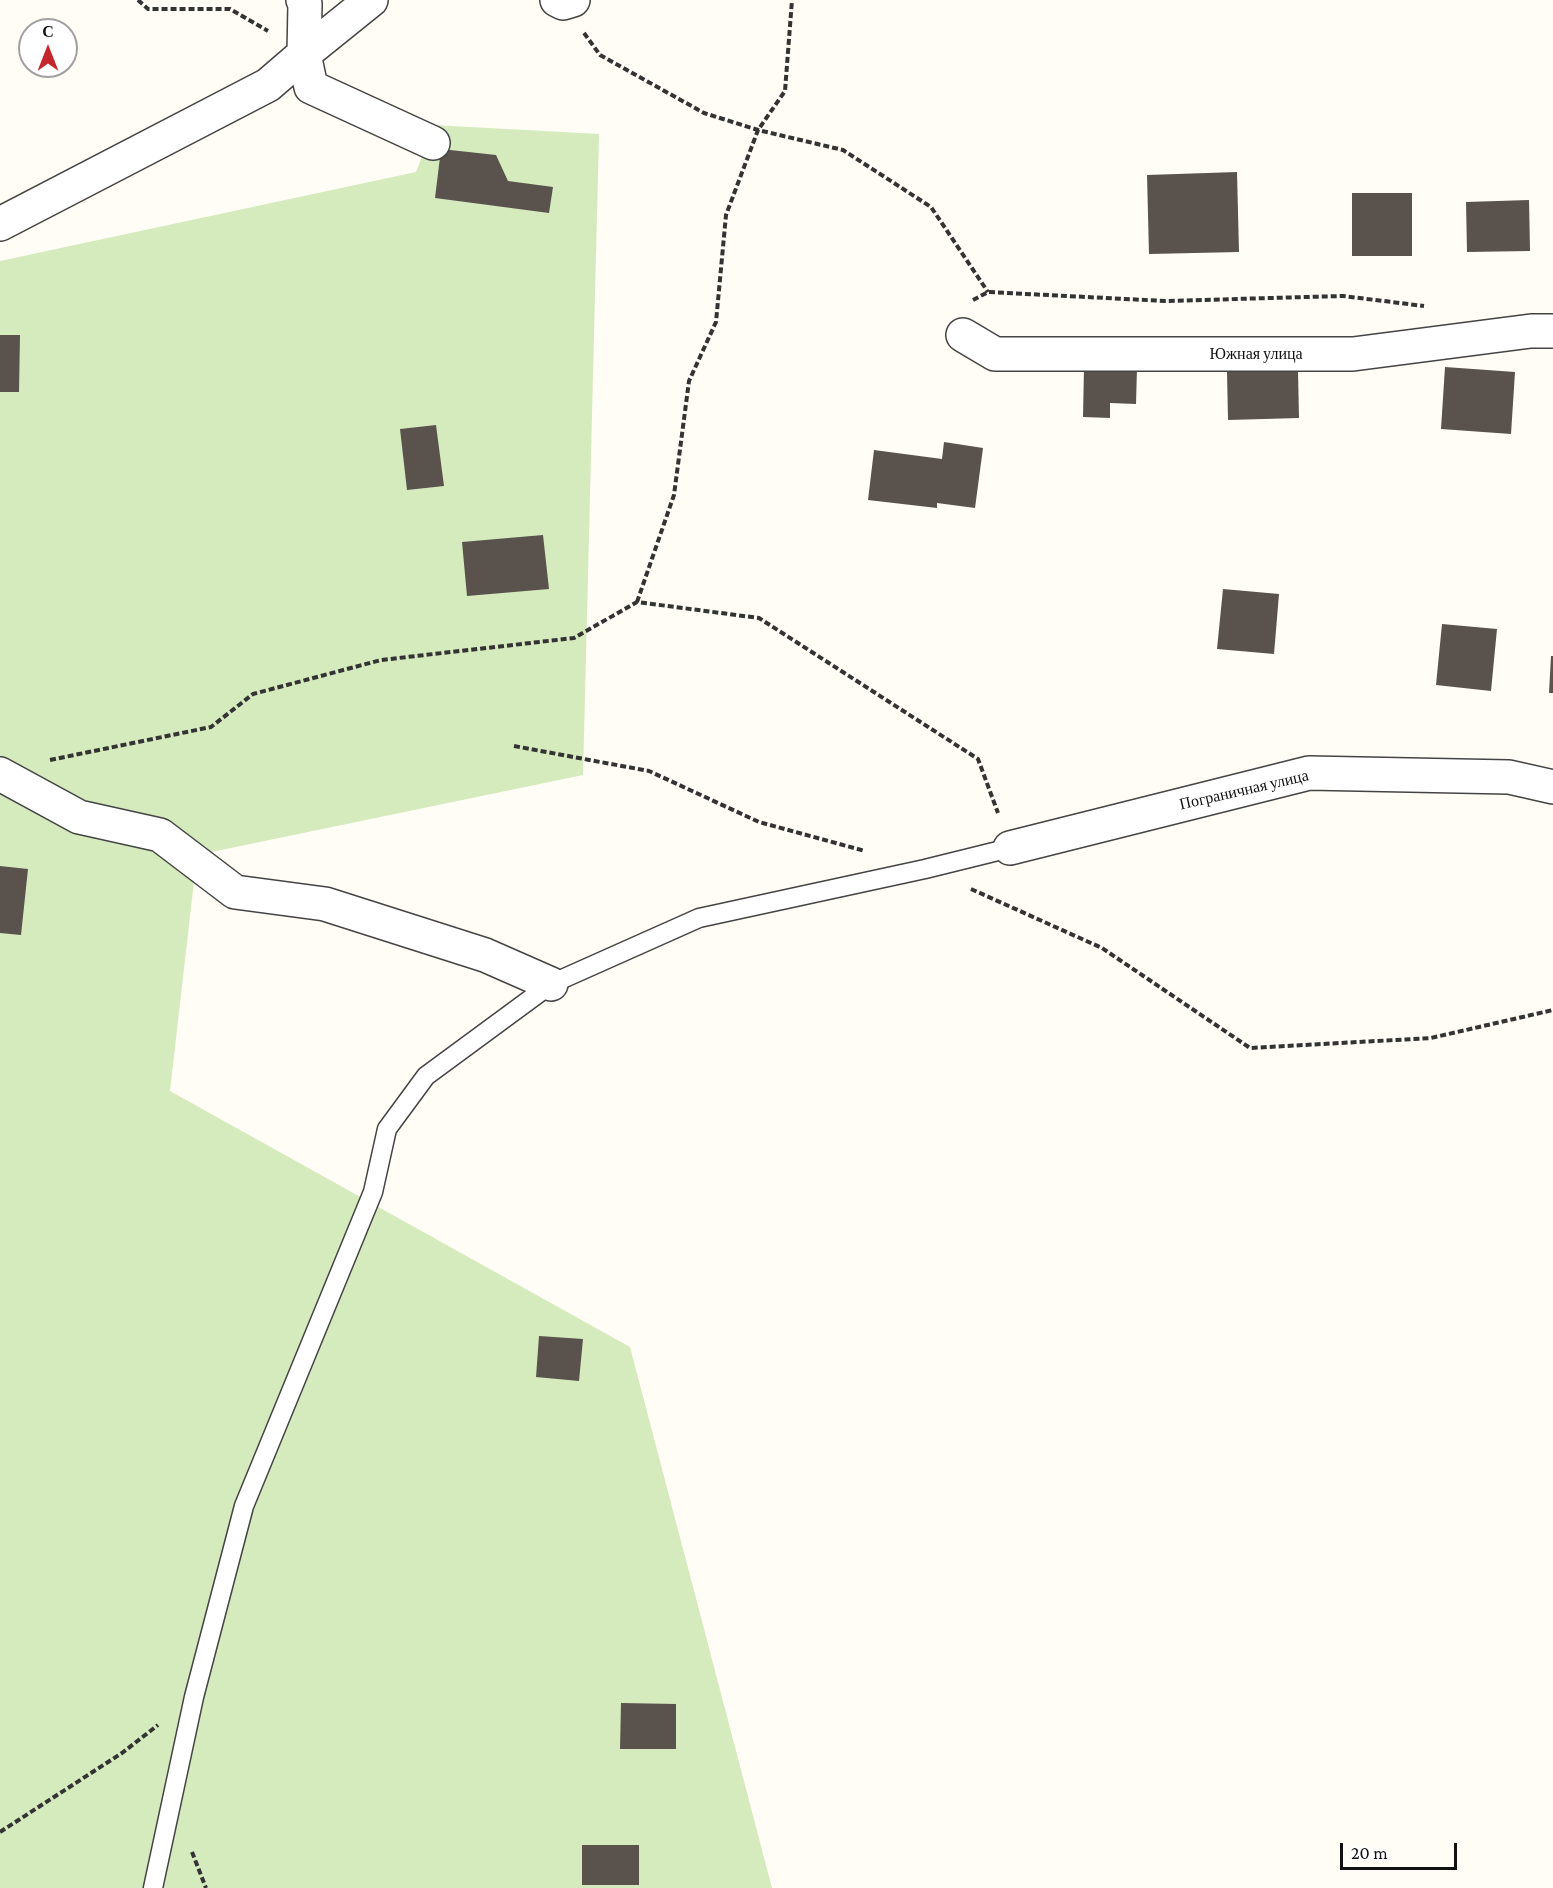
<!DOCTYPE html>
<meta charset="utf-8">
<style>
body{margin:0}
#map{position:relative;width:1553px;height:1888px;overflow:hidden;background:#fffdf5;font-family:"Crimson Pro",serif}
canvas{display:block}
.north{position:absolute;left:18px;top:18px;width:60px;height:60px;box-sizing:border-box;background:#fff;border:2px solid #a0a0a0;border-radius:50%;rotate:0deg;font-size:16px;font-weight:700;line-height:24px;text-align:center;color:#111}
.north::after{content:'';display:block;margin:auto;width:21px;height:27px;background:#c4262e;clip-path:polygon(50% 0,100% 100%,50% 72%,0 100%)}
.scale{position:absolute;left:1340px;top:1843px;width:117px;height:27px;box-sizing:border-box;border:3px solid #111;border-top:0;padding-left:8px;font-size:18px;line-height:21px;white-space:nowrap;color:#111;-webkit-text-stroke:4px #fff;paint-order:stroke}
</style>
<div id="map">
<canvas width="1553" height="1888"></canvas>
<div class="north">С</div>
<div class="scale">20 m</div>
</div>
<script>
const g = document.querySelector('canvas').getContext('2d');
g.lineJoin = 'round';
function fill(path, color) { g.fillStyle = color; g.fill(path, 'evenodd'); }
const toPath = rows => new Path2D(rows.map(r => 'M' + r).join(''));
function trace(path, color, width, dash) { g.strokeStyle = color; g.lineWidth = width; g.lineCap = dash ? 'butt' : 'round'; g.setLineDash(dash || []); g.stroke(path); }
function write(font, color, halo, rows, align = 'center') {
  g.font = font + ' "Crimson Pro",serif'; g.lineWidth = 6; g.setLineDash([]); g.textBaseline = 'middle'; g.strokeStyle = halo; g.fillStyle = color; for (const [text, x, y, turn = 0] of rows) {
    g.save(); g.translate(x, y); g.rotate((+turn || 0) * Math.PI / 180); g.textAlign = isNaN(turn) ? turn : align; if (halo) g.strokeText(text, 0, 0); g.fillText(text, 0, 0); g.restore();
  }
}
fill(toPath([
 [434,125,599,134,583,775,197,855,170,1091,630,1347,772,1888,0,1888,0,261,416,172]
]), '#d5ebbd');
fill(toPath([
 [441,149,496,155,508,181,553,187,549,213,435,198],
 [1237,172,1239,252,1149,254,1147,175],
 [1352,193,1412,193,1412,256,1352,256],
 [1529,200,1530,251,1467,252,1466,202],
 [0,335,20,335,19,392,0,392],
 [1084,367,1137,368,1136,404,1110,403,1110,418,1083,417],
 [1445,367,1515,372,1511,434,1441,429],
 [1298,371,1299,418,1228,420,1227,372],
 [436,425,444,486,407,490,400,429],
 [944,442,983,448,975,508,937,503,937,508,868,500,874,450,942,459],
 [543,535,549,589,467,596,462,542],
 [1223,589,1279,594,1274,654,1217,649],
 [1442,624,1497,629,1491,691,1436,685],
 [1551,656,1553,656,1553,693,1549,693],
 [0,866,28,869,21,935,0,933],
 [539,1336,583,1339,579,1381,536,1377],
 [621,1703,676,1704,676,1749,620,1749],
 [582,1845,639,1845,639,1885,582,1885]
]), '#5a524d');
const lane = toPath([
 [153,1888,194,1697,244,1506,373,1192,387,1129,426,1076,551,984,699,918,925,869,1010,848]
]);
const street = toPath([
 [303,0,305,4,304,54,311,87,433,143],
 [557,0,563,3,573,0],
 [0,224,268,85,304,54,371,0],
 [963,335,995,354,1353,354,1531,331,1553,331],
 [0,774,79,817,160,835,235,892,325,904,485,955,551,984],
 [1010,848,1309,773,1509,777,1553,787]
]);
trace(lane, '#444', 21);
trace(street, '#444', 36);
trace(toPath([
 [138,0,148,9,230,9,268,31],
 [584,33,600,55,704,113,758,130,843,150,931,207,988,292],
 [973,300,988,292,1165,301,1343,296,1424,306],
 [637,602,674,495,689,381,716,322,726,215,758,130,785,91,792,0],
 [514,746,649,771,759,822,865,851],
 [50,760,211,727,253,694,381,660,574,638,637,602,759,618,978,759,998,813],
 [971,889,1102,948,1250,1048,1431,1038,1553,1010],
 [0,1832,122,1753,158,1725],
 [192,1852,206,1888]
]), '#333', 4, [6, 3]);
trace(lane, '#fff', 18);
trace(street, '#fff', 33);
write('16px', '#111', '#fff', [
 ["Южная улица",1256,354],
 ["Пограничная улица",1244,790,-13]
]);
</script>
